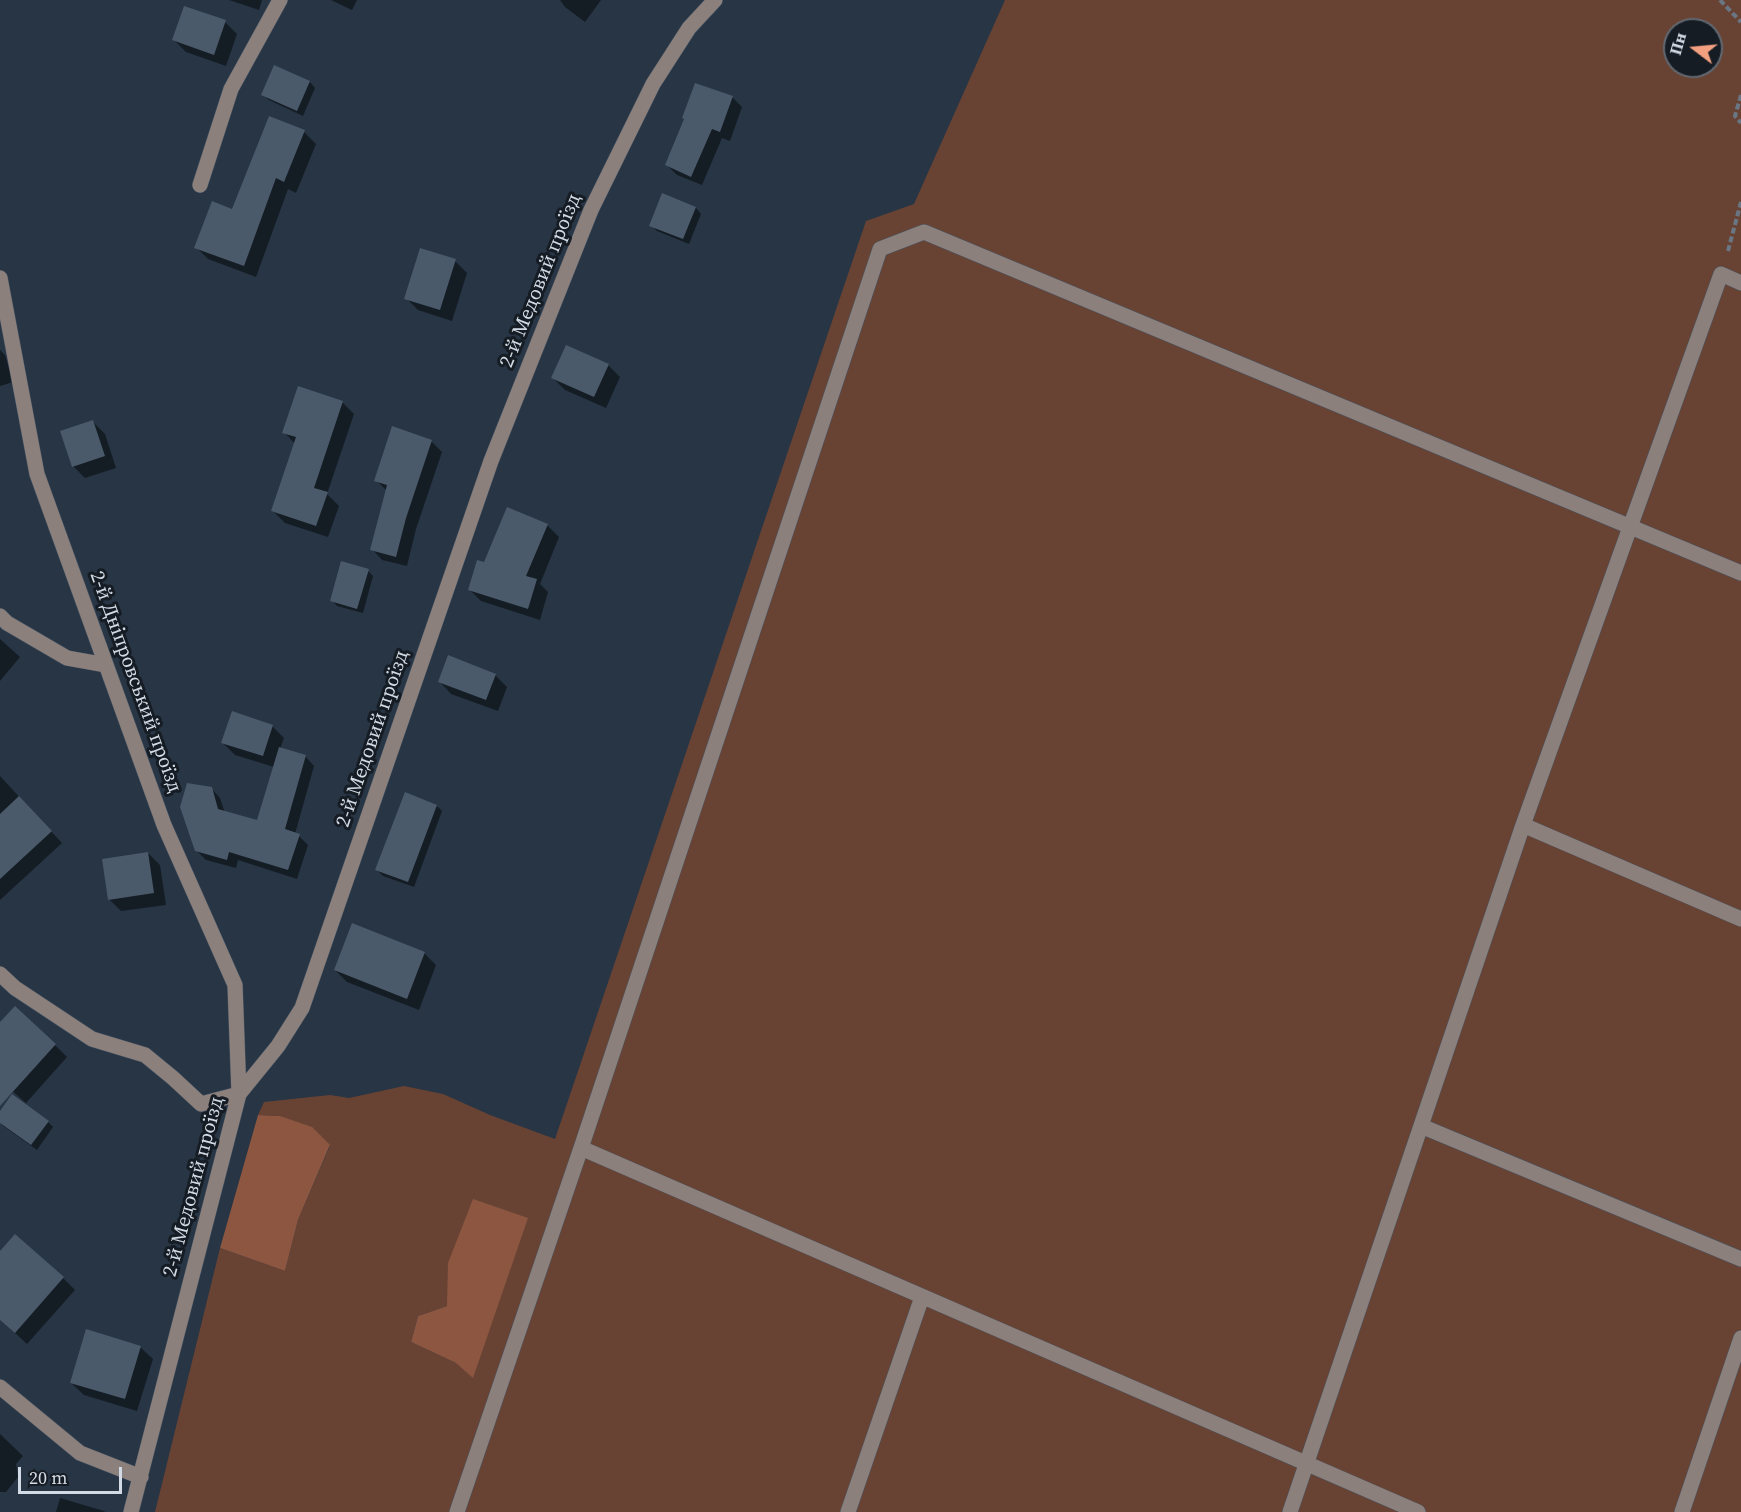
<!DOCTYPE html>
<meta charset="utf-8">
<style>
body{margin:0}
#map{position:relative;width:1741px;height:1512px;overflow:hidden;background:#273545;font-family:"Source Serif 4",serif}
canvas{display:block}
.north{position:absolute;left:1663px;top:18px;width:60px;height:60px;box-sizing:border-box;background:#161c23;border:2px solid #616871;border-radius:50%;rotate:286deg;font-size:16px;font-weight:700;line-height:24px;text-align:center;color:#d2dbe5}
.north::after{content:'';display:block;margin:auto;width:21px;height:27px;background:#f2a080;clip-path:polygon(50% 0,100% 100%,50% 72%,0 100%)}
.scale{position:absolute;left:18px;top:1467px;width:104px;height:27px;box-sizing:border-box;border:3px solid #d2dbe5;border-top:0;padding-left:8px;font-size:18px;line-height:21px;white-space:nowrap;color:#d2dbe5;-webkit-text-stroke:4px #161c23;paint-order:stroke}
</style>
<div id="map">
<canvas width="1741" height="1512"></canvas>
<div class="north">Пн</div>
<div class="scale">20 m</div>
</div>
<script>
const g = document.querySelector('canvas').getContext('2d');
g.lineJoin = 'round';
function fill(path, color) { g.fillStyle = color; g.fill(path, 'evenodd'); }
const toPath = rows => new Path2D(rows.map(r => 'M' + r).join(''));
function trace(path, color, width, dash) { g.strokeStyle = color; g.lineWidth = width; g.lineCap = dash ? 'butt' : 'round'; g.setLineDash(dash || []); g.stroke(path); }
function write(font, color, halo, rows, align = 'center') {
  g.font = font + ' "Source Serif 4",serif'; g.lineWidth = 6; g.setLineDash([]); g.textBaseline = 'middle'; g.strokeStyle = halo; g.fillStyle = color; for (const [text, x, y, turn = 0] of rows) {
    g.save(); g.translate(x, y); g.rotate((+turn || 0) * Math.PI / 180); g.textAlign = isNaN(turn) ? turn : align; if (halo) g.strokeText(text, 0, 0); g.fillText(text, 0, 0); g.restore();
  }
}
fill(toPath([
 [1005,0,1741,0,1741,1512,155,1512,220,1248,285,1271,298,1220,330,1146,280,1116,258,1115,264,1102,330,1095,349,1098,404,1086,443,1094,490,1115,555,1139,866,221,914,204],
 [1675,30,1711,30,1711,66,1675,66],
 [447,1306,456,1363,411,1342,418,1316]
]), '#684334');
fill(toPath([
 [258,1115,280,1116,312,1127,330,1145,298,1220,285,1271,220,1248],
 [473,1199,528,1218,473,1378,456,1363,411,1342,418,1316,447,1306,448,1263]
]), '#8c5640');
fill(toPath([
 [229,0,262,0,259,10],
 [331,0,357,0,352,10],
 [560,0,601,0,585,22,565,7],
 [225,22,237,34,226,66,186,52,174,40],
 [275,67,310,82,315,88,303,116,269,100,263,95],
 [732,97,742,107,730,141,722,138,702,185,677,175,667,165],
 [304,132,316,144,296,193,288,189,256,277,208,259,196,247,232,211],
 [696,208,701,214,689,244,657,231,651,225],
 [455,261,467,273,452,321,418,310,406,298],
 [0,350,5,355,13,382,0,386],
 [608,365,620,377,606,408,565,390,553,378],
 [342,402,354,414,327,494,339,506,328,537,285,523,273,511,295,444,284,432],
 [93,422,105,434,116,468,85,478,73,466],
 [431,441,442,452,416,529,407,566,382,560,372,549,387,491,376,480],
 [547,525,559,537,540,584,548,592,540,620,481,601,469,589,485,564],
 [368,571,373,576,363,613,337,606,332,600],
 [0,639,20,657,0,681],
 [495,675,507,687,498,711,451,694,439,681],
 [272,726,284,738,280,749,305,756,314,766,295,834,299,836,308,845,297,879,238,860,236,868,206,860,196,850,211,788,220,798,225,813,258,822,274,767,235,755,223,743],
 [0,776,62,843,0,900],
 [437,806,442,811,414,887,383,876,377,870],
 [148,853,160,865,166,905,121,911,109,899],
 [424,953,436,965,419,1010,347,982,335,970],
 [0,1025,55,1045,67,1057,26,1103,0,1080],
 [0,1114,48,1122,53,1127,37,1150,2,1125],
 [0,1253,63,1278,75,1290,27,1344,0,1319],
 [140,1347,153,1359,137,1411,84,1395,71,1383],
 [0,1434,23,1456,16,1464,18,1477,6,1492,0,1492],
 [60,1498,104,1511,105,1512,56,1512]
]), '#0007');
fill(toPath([
 [184,6,226,20,214,55,172,40],
 [274,65,310,81,297,111,261,95],
 [695,83,733,96,720,132,712,129,691,177,665,165,684,119,682,118],
 [269,116,305,130,284,182,276,178,244,266,194,248,212,201,232,209],
 [662,193,696,207,683,239,649,226],
 [420,248,456,259,440,310,404,299],
 [566,345,609,364,594,397,551,378],
 [298,386,343,401,314,488,328,492,316,526,271,511,296,437,282,433],
 [93,420,105,456,72,467,60,431],
 [392,426,432,440,406,518,396,557,370,550,387,485,374,481],
 [507,507,548,524,526,576,537,579,528,609,468,590,477,560,484,562],
 [341,561,369,569,357,609,330,601],
 [448,655,496,674,486,700,438,682],
 [232,711,273,725,263,756,221,743],
 [279,747,306,755,285,829,300,834,288,870,229,852,227,860,195,851,180,807,187,783,212,787,218,809,257,820],
 [405,792,437,805,408,882,375,870],
 [19,796,52,831,0,879,0,814],
 [148,852,154,893,108,900,102,859],
 [352,923,425,952,407,999,334,970],
 [15,1006,56,1044,0,1106,0,1022],
 [12,1094,49,1121,31,1145,0,1123,0,1111],
 [15,1234,64,1277,15,1333,0,1320,0,1251],
 [86,1329,141,1346,125,1399,70,1383]
]), '#4b5a6b');
const minor = toPath([
 [200,185,231,89,280,0],
 [0,278,37,474,164,825,235,985,239,1094],
 [0,616,7,623,67,658,106,665],
 [1523,825,1741,919],
 [0,974,15,988,92,1039,145,1055,173,1078,201,1104,239,1094],
 [1421,1126,1741,1259],
 [581,1148,1418,1512],
 [0,1387,80,1453,141,1477],
 [131,1512,239,1094,278,1046,302,1008,491,461,591,210,653,84,689,28,715,0],
 [457,1512,581,1148,880,249,924,232,1741,573],
 [848,1512,922,1297],
 [1290,1512,1523,825,1721,274,1741,283],
 [1682,1512,1741,1338]
]);
trace(minor, '#465362', 16);
trace(toPath([
 [1720,0,1741,22],
 [1741,95,1735,116,1741,123],
 [1728,251,1741,202]
]), '#6a7684', 4, [6, 3]);
trace(minor, '#8c807c', 15);
write('20px', '#d2dbe5', '#161c23', [
 ["2-й Медовий проїзд",541,281,-68],
 ["2-й Дніпровський проїзд",135,682,70],
 ["2-й Медовий проїзд",373,739,-71],
 ["2-й Медовий проїзд",194,1187,-75]
]);
</script>
